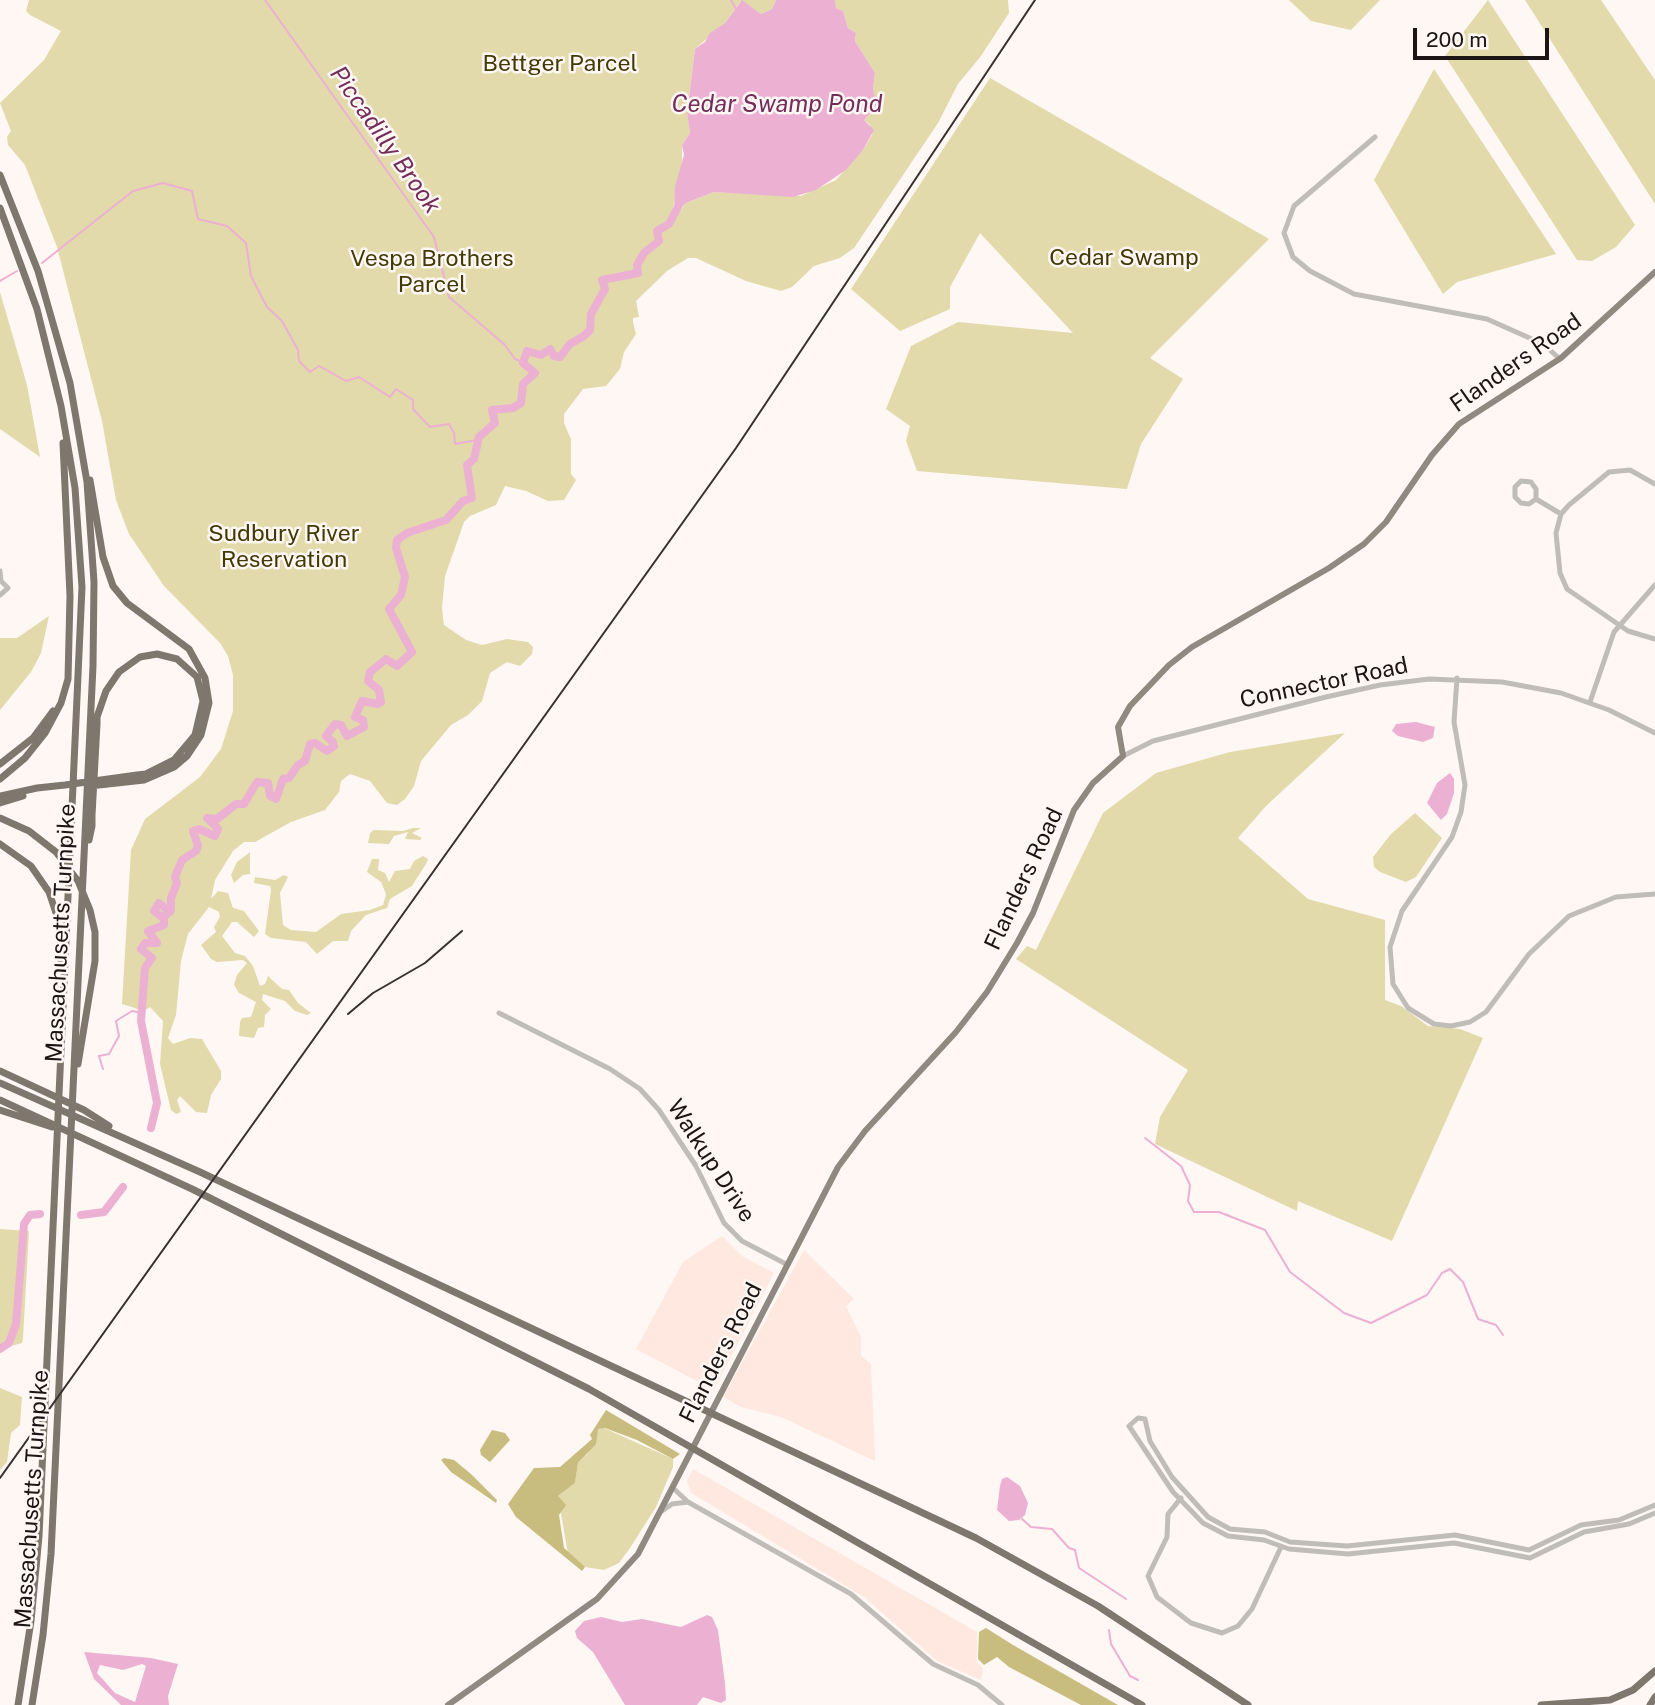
<!DOCTYPE html>
<style>
body{margin:0}
#map{position:relative;width:1655px;height:1705px;overflow:hidden;background:#fff7f4;font-family:"Public Sans",sans-serif}
canvas{display:block}
.scale{position:absolute;left:1413px;top:28px;width:136px;height:32px;box-sizing:border-box;border:4px solid #1b1615;border-top:0;padding-left:9px;font-size:21px;line-height:24px;white-space:nowrap;color:#1b1615;-webkit-text-stroke:5px #fff7f4;paint-order:stroke}
</style>
<div id="map">
<canvas width="1655" height="1705"></canvas>
<div class="scale">200 m</div>
</div>
<script>
const g = document.querySelector('canvas').getContext('2d');
g.lineJoin = 'round';
function fill(path, color) { g.fillStyle = color; g.fill(path, 'evenodd'); }
const toPath = rows => new Path2D(rows.map(r => 'M' + r).join(''));
function trace(path, color, width, dash) { g.strokeStyle = color; g.lineWidth = width; g.lineCap = dash ? 'butt' : 'round'; g.setLineDash(dash || []); g.stroke(path); }
function write(font, color, halo, rows, align = 'center') {
  g.font = font + ' "Public Sans",sans-serif'; g.lineWidth = 5; g.setLineDash([]); g.textBaseline = 'middle'; g.strokeStyle = halo; g.fillStyle = color; for (const [text, x, y, turn = 0] of rows) {
    g.save(); g.translate(x, y); g.rotate((+turn || 0) * Math.PI / 180); g.textAlign = isNaN(turn) ? turn : align; if (halo) g.strokeText(text, 0, 0); g.fillText(text, 0, 0); g.restore();
  }
}
fill(toPath([
 [722,1236,742,1256,774,1273,714,1390,636,1349,683,1262],
 [804,1250,854,1299,846,1306,861,1337,861,1356,871,1364,875,1461,781,1417,741,1407,723,1397],
 [693,1469,977,1632,977,1662,983,1668,981,1680,937,1661,864,1597,691,1493,687,1481]
]), '#fee8e0');
fill(toPath([
 [29,0,776,0,772,9,761,14,741,1,725,23,695,49,687,112,690,133,682,145,682,167,672,213,677,215,686,203,714,192,801,196,836,180,863,150,872,135,870,125,864,120,875,109,873,88,875,73,855,41,856,33,848,28,843,11,836,8,835,0,1008,0,1009,13,981,56,958,84,938,123,854,248,840,258,814,266,792,287,781,291,746,281,696,258,688,258,667,271,636,301,639,317,633,318,633,322,636,334,624,352,620,369,606,386,583,389,564,414,564,423,571,439,571,474,576,480,564,500,548,501,526,491,505,486,496,505,470,516,464,522,445,576,442,608,444,625,466,640,482,645,507,639,528,642,533,647,532,654,520,666,507,662,490,673,482,701,468,715,451,725,421,761,414,786,405,799,397,805,387,803,370,781,350,774,341,781,339,792,325,810,291,822,255,842,244,842,233,851,215,880,211,899,218,891,228,893,233,908,244,911,259,931,254,937,237,922,232,922,222,936,235,953,245,956,253,966,260,986,265,984,268,976,282,989,289,990,298,1003,311,1013,307,1015,295,1011,285,1001,263,994,262,1000,271,1009,265,1015,264,1027,258,1028,254,1038,239,1036,240,1022,242,1018,251,1017,256,1002,239,993,234,985,237,975,247,963,243,960,217,962,211,959,201,945,216,932,214,927,220,917,219,912,209,907,188,934,181,961,176,1015,168,1038,173,1044,190,1038,202,1039,221,1071,221,1079,211,1095,207,1113,196,1112,180,1096,177,1100,181,1112,176,1114,171,1110,160,1064,163,1021,150,1007,144,1011,122,1004,131,850,145,819,200,777,221,749,233,711,233,675,228,656,220,643,164,586,129,534,116,500,102,421,57,247,25,165,8,145,7,137,11,131,0,103,44,60,61,31,30,15,26,11],
 [1289,0,1380,0,1351,30,1311,21],
 [1488,0,1635,225,1616,247,1592,261,1577,260,1445,56],
 [1525,0,1601,0,1655,80,1655,204],
 [1434,69,1556,254,1457,282,1443,294,1374,180],
 [990,78,1269,239,1150,358,1183,379,1141,444,1127,489,917,471,906,441,910,426,886,409,911,346,958,322,1073,333,980,233,950,287,950,309,900,331,851,289],
 [0,292,27,385,40,457,0,429],
 [49,616,41,653,31,672,0,710,0,638,17,638],
 [1345,733,1266,806,1238,838,1308,899,1385,920,1385,1000,1401,1006,1428,1026,1460,1029,1483,1038,1392,1241,1298,1201,1297,1211,1155,1144,1160,1117,1188,1070,1016,959,1027,946,1036,950,1103,813,1156,773,1230,752],
 [1415,813,1442,838,1416,877,1406,882,1380,872,1374,867,1373,857,1391,834],
 [413,828,421,828,412,833,422,838,420,840,405,839,408,832,394,836,389,844,368,843,370,833,374,830,403,831],
 [250,852,250,874,243,875,234,883,231,875,237,862],
 [423,856,428,859,426,864,412,886,390,899,387,908,366,915,351,931,348,941,333,941,317,954,306,942,271,938,265,934,271,890,270,886,254,883,255,877,275,880,284,875,288,877,280,893,283,925,291,930,316,932,341,914,370,910,383,905,386,894,381,882,367,872,372,859,379,859,378,870,385,873,389,882,395,871,410,869,414,861],
 [0,1229,29,1231,23,1338,22,1343,0,1349],
 [0,1388,22,1397,20,1425,11,1433,7,1462,0,1470],
 [604,1428,673,1459,673,1467,656,1507,630,1548,619,1563,604,1570,585,1567,568,1554,558,1496,575,1483,578,1463,588,1453,598,1429]
]), '#e2daaa');
fill(toPath([
 [606,1410,680,1454,673,1459,637,1440,605,1428,598,1429,596,1444,578,1463,575,1483,558,1496,566,1505,559,1515,564,1548,585,1567,582,1571,516,1517,508,1504,534,1468,560,1467,592,1439,590,1435],
 [492,1430,505,1433,510,1440,490,1462,481,1455,480,1450],
 [444,1458,454,1460,471,1474,497,1500,496,1503,451,1472,441,1460],
 [986,1628,1013,1645,1118,1705,1081,1705,1009,1667,997,1657,984,1665,978,1659,979,1632]
]), '#c8bd7e');
fill(toPath([
 [742,0,761,14,772,9,776,0,835,0,836,8,843,11,848,28,856,33,855,41,875,73,873,88,876,107,864,120,874,130,863,150,846,170,816,190,793,197,714,192,686,203,674,216,675,187,684,155,682,145,690,133,687,113,695,49,705,42,710,33,725,23],
 [1416,722,1435,727,1433,738,1423,742,1398,736,1392,731,1396,724],
 [1450,773,1454,779,1454,793,1447,814,1441,820,1427,803,1437,783],
 [1007,1477,1020,1486,1028,1503,1025,1515,1019,1520,1009,1521,997,1510,1000,1486,1002,1479],
 [707,1615,712,1617,718,1630,725,1683,726,1700,721,1703,703,1697,697,1705,625,1705,593,1652,577,1638,575,1631,584,1621,601,1617,622,1622,642,1619,681,1627],
 [84,1652,151,1658,178,1664,168,1696,169,1705,121,1705,94,1679],
 [142,1664,146,1666,135,1702,115,1693,97,1673,100,1665,123,1670]
]), '#ecb0d3');
trace(toPath([
 [265,0,434,237,449,297,505,345,515,359,523,362],
 [731,0,736,9],
 [42,263,133,191,163,183,192,191,198,219,227,226,246,243,251,276,267,307,282,321,298,350,299,361,310,372,319,366,346,381,359,377,390,397,396,389,413,400,413,409,430,427,449,424,454,433,455,444,477,440],
 [0,281,17,271],
 [103,1069,99,1056,109,1054,119,1036,116,1021,132,1011,142,1013],
 [1145,1138,1181,1166,1190,1185,1188,1201,1194,1212,1219,1212,1265,1230,1290,1272,1344,1313,1371,1323,1427,1295,1442,1273,1450,1269,1463,1282,1478,1319,1496,1325,1503,1335],
 [1022,1519,1031,1527,1052,1529,1069,1548,1075,1550,1079,1568,1126,1599],
 [1109,1630,1111,1644,1130,1676,1138,1680]
]), '#ecb0d3', 2);
trace(toPath([
 [163,918,154,911,159,903,170,912],
 [151,1128,157,1103,141,1021,145,968,152,958,141,949,145,943,157,943,148,931,164,925,164,917,171,910,171,898,177,883,175,877,182,860,196,851,198,846,193,831,199,829,215,836,218,829,207,818,217,819,236,804,244,804,257,782,268,783,270,796,276,799,283,779,289,778,298,765,305,761,310,744,315,743,327,751,334,746,333,742,326,736,335,724,341,725,347,736,364,727,363,720,355,717,362,701,378,704,381,702,379,690,368,681,370,672,386,659,397,666,412,652,389,609,401,595,405,577,396,548,397,540,407,533,446,520,463,501,472,498,467,465,474,459,479,437,495,423,492,410,513,408,521,403,523,384,535,373,523,363,527,351,541,355,550,349,554,356,560,357,570,344,584,336,590,330,591,314,605,289,602,280,638,273,637,265,644,253,659,241,657,231,669,224,678,207],
 [81,1215,104,1212,123,1187],
 [0,1349,9,1343,16,1324,24,1224,30,1215,40,1214]
]), '#ecb0d3', 8);
trace(toPath([
 [1375,137,1294,206,1284,233,1293,257,1310,271,1354,294,1487,319,1543,344,1560,359],
 [1655,484,1630,470,1609,472,1569,505,1561,514,1556,533,1560,573,1567,589,1628,631,1655,639],
 [1536,499,1529,504,1521,503,1515,497,1515,487,1521,481,1531,482,1536,489,1536,499,1561,514],
 [0,571,1,581,8,588,0,595],
 [1457,678,1454,722,1465,785,1461,812,1452,837,1402,911,1390,947,1393,984,1408,1008,1434,1024,1451,1026,1470,1022,1486,1012,1529,954,1569,916,1616,897,1655,894],
 [1590,702,1614,632,1655,585],
 [1123,756,1153,741,1326,697,1380,685,1429,679,1502,682,1561,693,1609,710,1655,733],
 [499,1013,610,1069,640,1089,659,1110,696,1166,724,1223,742,1241,786,1264],
 [673,1488,688,1502,851,1594,933,1664,978,1685,1002,1705],
 [1181,1498,1168,1514,1167,1537,1148,1576,1157,1597,1191,1623,1222,1633,1238,1626,1252,1609,1281,1547],
 [1655,1505,1619,1520,1581,1525,1529,1550,1455,1535,1347,1546,1290,1542,1265,1532,1230,1529,1208,1517,1172,1477,1150,1441,1145,1419,1138,1418,1129,1426,1173,1492,1203,1523,1228,1536,1264,1540,1289,1549,1348,1554,1454,1543,1530,1558,1584,1532,1629,1524,1655,1513],
 [662,1511,672,1504,688,1502]
]), '#c0bcb8', 5);
trace(toPath([
 [448,1705,597,1599,638,1554,838,1167,865,1131,956,1032,987,992,1017,943,1033,913,1074,810,1093,783,1123,756,1118,727,1130,706,1169,665,1192,647,1329,568,1364,544,1386,522,1432,455,1459,424,1561,358,1655,272]
]), '#908981', 6);
trace(toPath([
 [0,175,38,271,70,383,87,482,94,582,93,666,51,1554,43,1635,32,1705],
 [0,208,37,309,61,406,75,488,82,587,39,1536,31,1621,18,1705],
 [90,480,103,557,113,586,127,603,189,649,205,678,209,703,201,735,187,756,174,767,144,780,90,786],
 [0,764,33,738,53,711],
 [0,779,25,758,45,733,61,703,68,679,70,596,63,443],
 [0,796,37,788,65,785,137,775,146,774,174,760,195,735,203,701,197,677,177,659,157,654,140,657,119,672,106,691,97,717,97,724,94,779,92,815,92,826,89,840],
 [0,803,23,796],
 [0,818,29,831,56,852,78,881,90,910,95,932,95,961,78,1064],
 [0,844,31,866,49,892,57,916,62,970],
 [0,1071,84,1110,109,1126],
 [0,1083,200,1172,976,1538,1098,1606,1248,1705],
 [0,1100,192,1189,589,1389,1142,1705],
 [0,1110,52,1127],
 [1541,1705,1610,1700,1633,1690,1655,1671],
 [1650,1705,1655,1697]
]), '#7f776e', 7);
trace(toPath([
 [348,1014,373,993,425,963,462,931],
 [0,1478,736,448,1035,0]
]), '#36302f', 2);
write('23px', '#423905', '#fff7f4', [
 ["Bettger Parcel",560,64],
 ["Cedar Swamp",1124,258],
 ["Vespa Brothers",432,259],
 ["Parcel",432,285],
 ["Sudbury River",284,534],
 ["Reservation",284,560]
]);
write('23px', '#1b1615', '#fff7f4', [
 ["Flanders Road",1516,363,-35],
 ["Connector Road",1324,683,-12],
 ["Flanders Road",1024,879,-65],
 ["Massachusetts Turnpike",61,933,-87],
 ["Walkup Drive",711,1161,57],
 ["Flanders Road",721,1353,-63],
 ["Massachusetts Turnpike",32,1499,-86]
]);
write('italic 24px', '#732d5b', '#fff7f4', [
 ["Cedar Swamp Pond",777,105],
 ["Piccadilly Brook",385,140,55]
]);
</script>
